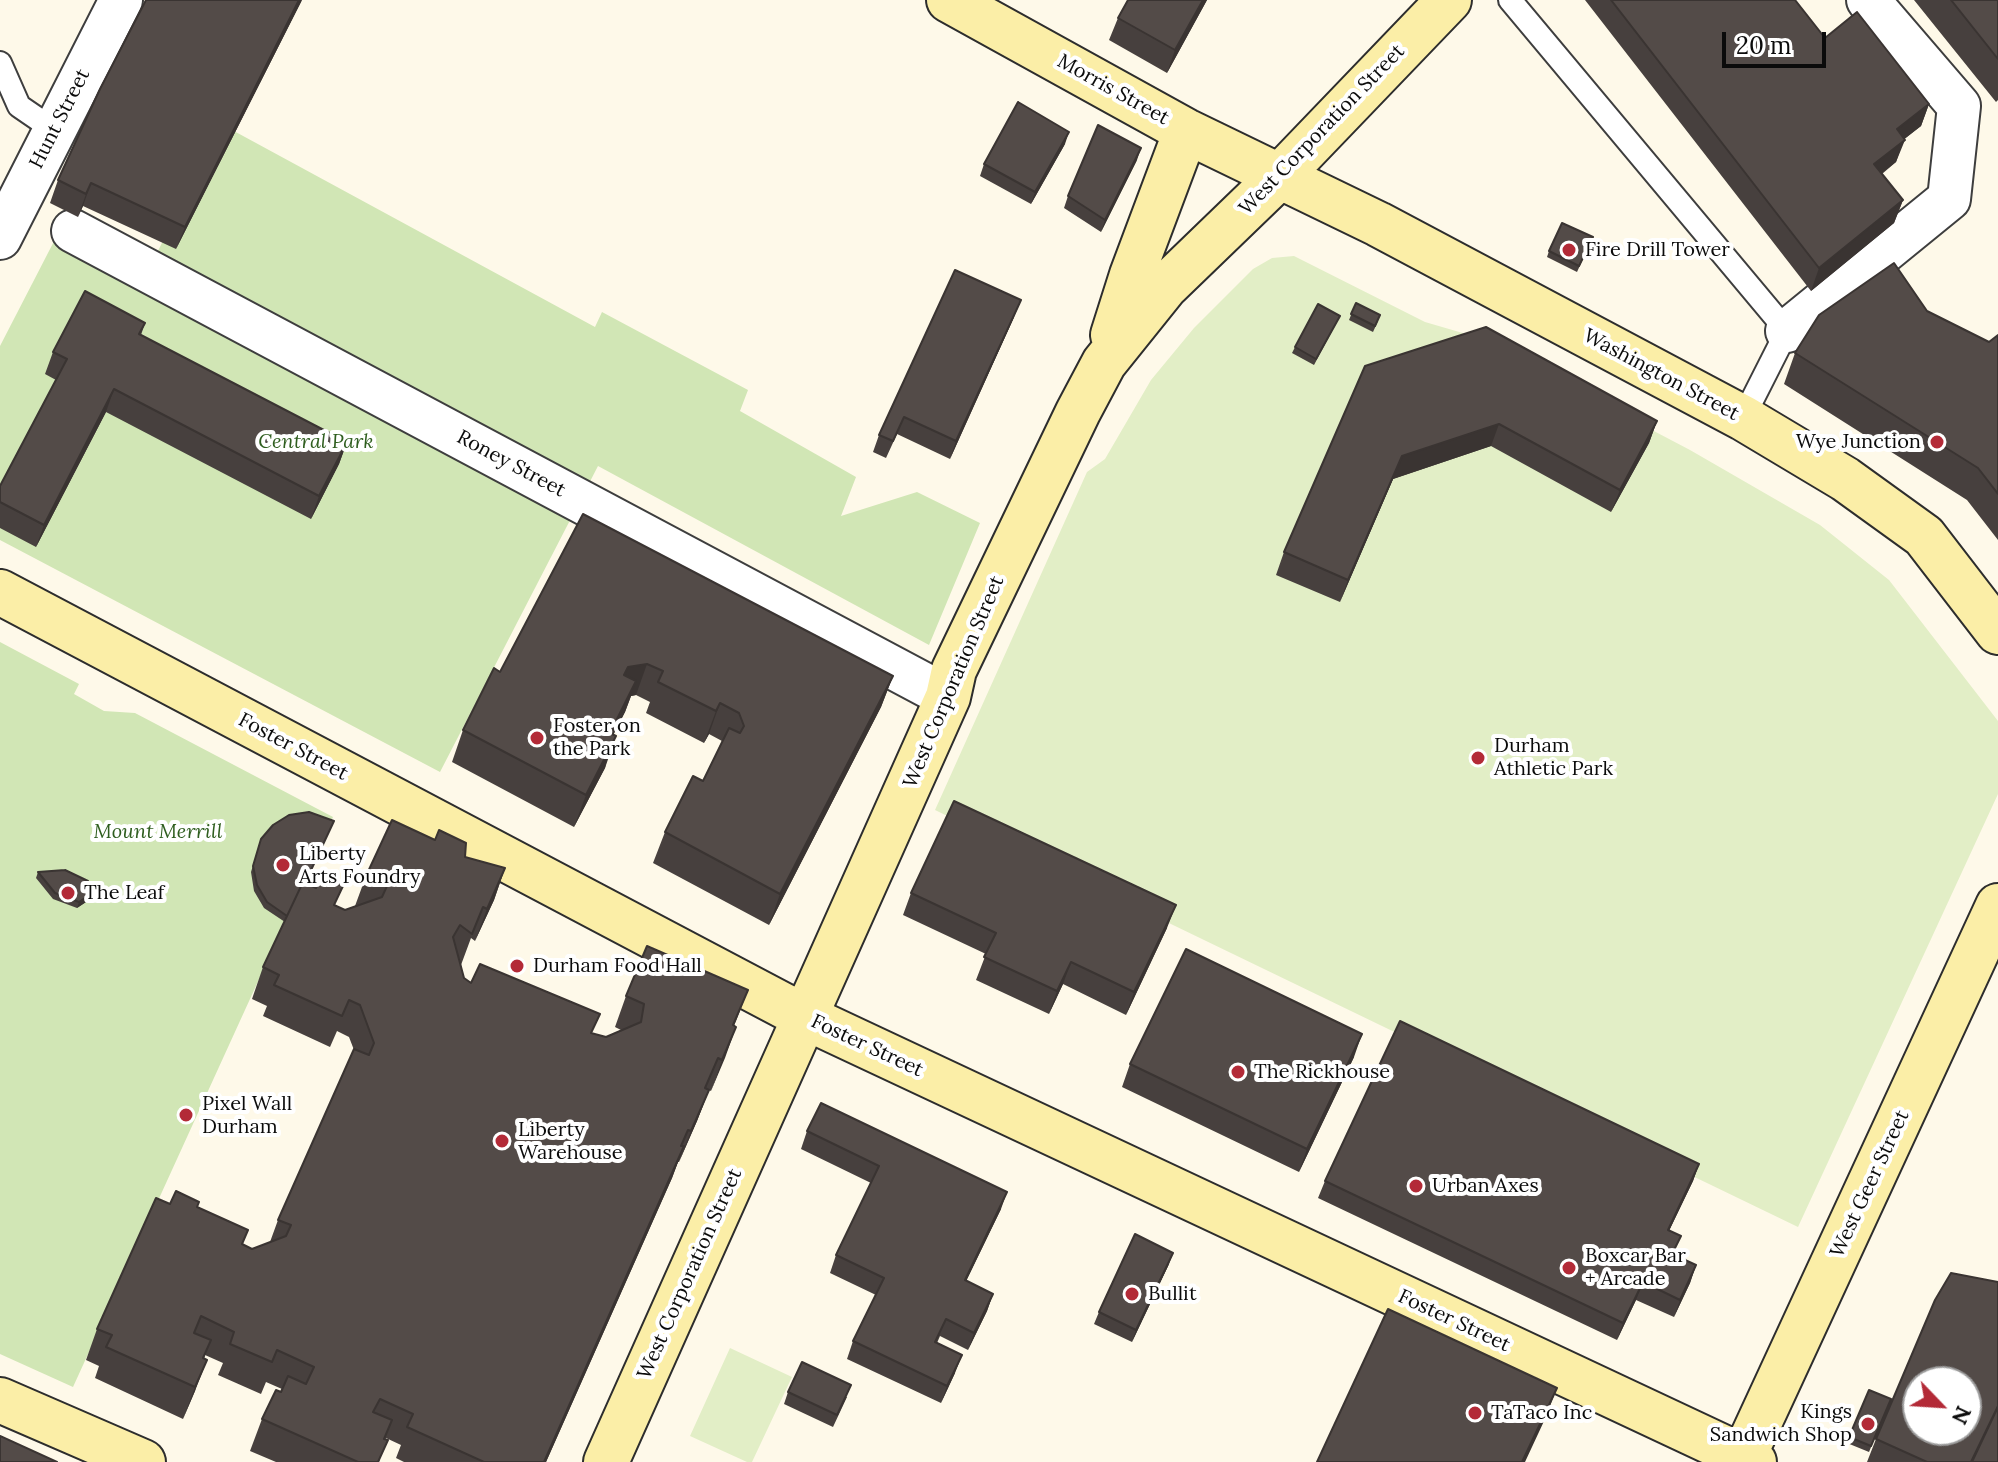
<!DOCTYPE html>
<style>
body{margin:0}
#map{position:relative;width:1998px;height:1462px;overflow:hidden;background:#fef9e9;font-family:Lora,serif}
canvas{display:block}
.north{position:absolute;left:1902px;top:1366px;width:80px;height:80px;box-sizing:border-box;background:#fff;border:2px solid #9d9d9d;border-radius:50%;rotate:115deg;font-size:22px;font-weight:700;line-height:32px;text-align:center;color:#0b0b0b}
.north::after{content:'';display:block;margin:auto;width:28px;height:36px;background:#b32a37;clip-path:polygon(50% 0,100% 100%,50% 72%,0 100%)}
.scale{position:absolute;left:1722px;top:32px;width:104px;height:36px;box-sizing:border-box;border:4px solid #0b0b0b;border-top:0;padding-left:10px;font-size:24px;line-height:28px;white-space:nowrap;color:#0b0b0b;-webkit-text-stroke:6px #fff;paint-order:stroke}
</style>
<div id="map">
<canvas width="1998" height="1462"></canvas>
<div class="north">N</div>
<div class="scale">20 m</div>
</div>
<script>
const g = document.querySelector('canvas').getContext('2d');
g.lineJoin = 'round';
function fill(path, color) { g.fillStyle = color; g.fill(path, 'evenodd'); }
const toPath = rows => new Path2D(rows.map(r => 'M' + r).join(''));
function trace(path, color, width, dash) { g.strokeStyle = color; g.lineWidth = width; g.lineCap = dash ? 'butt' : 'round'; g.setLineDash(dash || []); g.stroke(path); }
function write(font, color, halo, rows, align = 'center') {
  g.font = font + ' Lora,serif'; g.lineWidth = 8; g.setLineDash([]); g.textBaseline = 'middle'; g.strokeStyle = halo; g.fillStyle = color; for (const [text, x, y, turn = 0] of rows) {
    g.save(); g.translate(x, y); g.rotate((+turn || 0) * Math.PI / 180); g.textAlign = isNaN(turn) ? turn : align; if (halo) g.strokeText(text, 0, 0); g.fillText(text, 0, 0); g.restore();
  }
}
fill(toPath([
 [221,124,595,327,602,312,748,390,740,411,856,477,841,516,917,492,980,523,929,645,598,466,440,772,0,540,0,346,65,220,151,265],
 [0,642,79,684,74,694,104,711,135,713,333,817,73,1387,0,1354]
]), '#d1e6b5');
fill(toPath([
 [1294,256,1425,322,1473,336,1690,450,1820,525,1889,580,1998,721,1998,794,1798,1227,935,810,1087,472,1105,459,1151,380,1194,328,1253,269,1272,258],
 [730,1348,792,1377,752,1462,747,1462,690,1436]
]), '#e2eec6');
const lane = toPath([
 [1510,0,1787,331,1743,418],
 [0,63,19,106,54,130]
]);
const street = toPath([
 [73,231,948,697],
 [0,238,121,0],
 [1787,331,1949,199,1959,106,1868,0]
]);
const secondary = toPath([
 [949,0,1186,131,1378,224,1743,418,1845,479,1924,536,1998,632],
 [1113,335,1132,275,1186,131],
 [0,592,805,1017,1754,1462],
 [0,1400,143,1462],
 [606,1462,948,697,954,670,1078,412,1104,363,1165,287,1280,176,1449,0],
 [1741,1462,1998,906]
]);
trace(lane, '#3e3e3e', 26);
trace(street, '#3e3e3e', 46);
trace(secondary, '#2d2d2d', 48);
trace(lane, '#fff', 22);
trace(street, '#fff', 42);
trace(secondary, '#fbeea7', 44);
fill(toPath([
 [302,0,176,249,83,206,78,217,50,203,58,180],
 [1128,0,1207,0,1167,73,1109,40,1118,18],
 [1585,0,1795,0,1825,38,1929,104,1921,126,1904,139,1896,162,1882,174,1903,200,1894,223,1811,291],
 [1914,0,1998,0,1998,100,1996,102],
 [1065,144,1031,204,980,176,984,164],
 [1137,160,1101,232,1064,208,1068,196],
 [1593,237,1577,272,1547,257,1549,251],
 [1356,303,1378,321,1373,332,1349,320],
 [1927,311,1989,342,1998,335,1998,540,1967,500,1784,384,1795,353],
 [1014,317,950,459,897,434,886,458,873,452,879,435],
 [1337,322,1314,365,1292,353,1295,347],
 [145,323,141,335,347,442,339,464,311,519,106,412,36,547,0,528,0,486,56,380,45,374,53,352],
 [1365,366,1657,421,1649,443,1611,512,1491,446,1393,479,1340,602,1276,575,1284,552],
 [583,514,893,676,881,707,769,925,653,863,665,832,703,781,722,741,709,734,704,743,646,713,650,702,636,695,631,696,625,712,613,735,605,768,574,827,452,762,463,730,500,672],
 [261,839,305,883,336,906,345,910,355,906,366,876,465,857,505,868,494,900,475,941,471,938,461,965,464,978,471,983,593,1034,606,1037,621,1030,615,1027,626,996,736,1027,711,1091,709,1090,697,1121,679,1162,678,1162,672,1178,546,1462,404,1462,396,1458,401,1445,386,1438,379,1462,276,1462,250,1451,262,1419,282,1389,266,1382,261,1394,218,1375,223,1363,205,1355,195,1391,183,1419,95,1378,99,1366,86,1360,97,1329,170,1204,198,1207,243,1245,252,1249,270,1242,278,1220,354,1050,349,1037,337,1031,330,1047,263,1016,267,1006,252,999,263,967,285,922,264,908,254,891,251,872],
 [38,872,91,894,89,900,77,908,53,899,36,878],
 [911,893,1167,928,1126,1015,1063,984,1049,1014,976,980,986,954,903,915],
 [1354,1057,1299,1172,1122,1087,1130,1064],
 [807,1131,1001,1209,966,1281,993,1294,987,1311,968,1350,940,1336,937,1343,955,1373,941,1403,847,1359,853,1341,876,1295,830,1273,836,1255,871,1183,801,1149],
 [1699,1164,1693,1181,1669,1231,1674,1255,1696,1265,1690,1283,1674,1317,1636,1300,1617,1340,1318,1198,1325,1181],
 [1169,1264,1132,1342,1094,1324,1099,1312],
 [1869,1390,1891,1399,1869,1452,1847,1443],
 [788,1392,847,1397,833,1427,784,1404],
 [1876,1439,1998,1462,1867,1462]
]), '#47403e');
fill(toPath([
 [299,0,302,0,176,249,185,227],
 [1203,0,1207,0,1167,73,1175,50],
 [1929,104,1921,126,1888,152,1897,129],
 [1069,132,1065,144,1031,204,1035,192],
 [1905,140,1896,162,1865,186,1874,164],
 [1141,148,1137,160,1101,232,1105,220],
 [91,183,83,206,78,217,86,194],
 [1903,200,1894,223,1811,291,1819,268],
 [1021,300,1014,317,950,459,956,441],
 [114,389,106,412,36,547,44,525],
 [1657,421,1649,443,1611,512,1620,490],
 [1499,424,1491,446,1393,479,1340,602,1348,580,1402,456],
 [347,442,339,464,311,519,319,496],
 [647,664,636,695,631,696,625,712,598,765,613,706,628,667],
 [893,676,881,707,769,925,780,894],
 [720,703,709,734,704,743,716,711],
 [616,736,605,768,574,827,586,795],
 [505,868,494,900,475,941,487,909],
 [91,894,89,900,77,908,79,902],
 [1176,905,1167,928,1126,1015,1134,992],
 [1071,962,1063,984,1049,1014,1057,991],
 [748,990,736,1021,721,1056,733,1025],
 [736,1027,725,1058,711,1091,722,1060],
 [1362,1034,1354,1057,1299,1172,1307,1149],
 [709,1090,697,1121,679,1162,691,1131],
 [684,1146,672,1178,546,1462,544,1462],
 [1699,1164,1693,1181,1661,1247,1668,1230],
 [1007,1192,1001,1209,958,1298,965,1280],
 [1173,1253,1169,1264,1132,1342,1136,1330],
 [1696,1265,1690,1283,1674,1317,1680,1300],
 [1643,1282,1636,1300,1617,1340,1623,1323],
 [993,1294,987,1311,968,1350,974,1333],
 [962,1355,955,1373,941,1403,947,1386],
 [207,1360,195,1391,183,1419,195,1387],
 [1557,1388,1545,1419,1525,1462,1522,1462]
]), '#3a3432');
const building = toPath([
 [146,0,299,0,185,227,91,183,86,194,58,180,100,89,146,0],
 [1128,0,1203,0,1175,50,1118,18,1128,0],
 [1611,0,1795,0,1825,38,1857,12,1929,104,1897,129,1905,140,1874,164,1903,200,1819,268,1611,0],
 [1951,0,1998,0,1998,59,1951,0],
 [1018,102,1069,132,1035,192,984,164,1018,102],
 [1098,125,1141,148,1105,220,1068,196,1098,125],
 [1562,223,1593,237,1579,266,1549,251,1562,223],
 [1894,263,1927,311,1989,342,1998,335,1998,494,1978,468,1795,353,1819,315,1894,263],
 [955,270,1021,300,956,441,904,417,893,441,879,435,955,270],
 [85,291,145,323,139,334,347,442,319,496,114,389,44,525,0,502,0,486,67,359,53,352,85,291],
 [1356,303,1380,315,1375,326,1351,314,1356,303],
 [1318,304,1340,316,1316,359,1295,347,1318,304],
 [1486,327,1657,421,1620,490,1499,424,1402,456,1348,580,1284,552,1365,366,1486,327],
 [583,514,893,676,780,894,665,832,693,776,703,781,729,728,740,733,744,726,739,713,720,703,716,711,658,682,663,671,647,664,628,667,624,675,636,681,610,733,616,736,586,795,463,730,494,668,500,672,583,514],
 [954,801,1176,905,1134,992,1071,962,1057,991,984,957,996,933,911,893,954,801],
 [309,812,334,821,305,883,303,882,287,916,267,902,257,885,253,866,261,839,273,825,289,815,309,812],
 [392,820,435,840,439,830,466,843,465,857,505,868,487,909,483,907,472,934,460,925,453,937,464,978,471,983,480,964,600,1014,591,1033,606,1037,641,1022,644,1004,626,996,647,946,748,990,733,1025,736,1027,722,1060,718,1058,705,1088,709,1090,691,1131,688,1130,681,1146,684,1146,544,1462,484,1462,407,1427,413,1414,380,1399,373,1412,392,1420,384,1439,388,1440,378,1462,358,1462,262,1419,276,1390,281,1392,288,1376,306,1384,314,1367,277,1350,272,1362,230,1344,234,1332,201,1316,194,1333,211,1340,203,1358,207,1360,195,1387,106,1347,112,1335,97,1329,156,1198,170,1204,176,1191,199,1202,197,1207,248,1230,242,1244,252,1249,286,1236,291,1225,278,1220,354,1049,369,1055,374,1043,360,1005,349,1000,342,1016,274,985,279,975,263,967,303,882,316,888,322,877,343,886,334,905,345,910,382,897,387,886,366,876,392,820],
 [65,870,88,881,91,894,79,902,55,893,38,872,65,870],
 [1186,949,1362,1034,1307,1149,1130,1064,1186,949],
 [1400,1021,1699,1164,1668,1230,1681,1236,1672,1254,1696,1265,1680,1300,1643,1282,1623,1323,1325,1181,1400,1021],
 [821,1103,1007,1192,965,1280,993,1294,974,1333,946,1319,935,1342,962,1355,947,1386,853,1341,884,1278,836,1255,879,1166,807,1131,821,1103],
 [1135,1234,1173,1253,1136,1330,1099,1312,1135,1234],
 [1951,1273,1998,1282,1998,1406,1971,1462,1927,1462,1876,1439,1935,1300,1951,1273],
 [1918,1382,1966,1382,1966,1430,1918,1430,1918,1382],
 [1388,1309,1557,1388,1522,1462,1317,1462,1388,1309],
 [802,1362,851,1385,837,1415,788,1392,802,1362],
 [1869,1390,1891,1399,1871,1446,1849,1437,1869,1390],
 [1998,1407,1998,1462,1972,1462,1998,1407],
 [0,1436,57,1462,0,1462,0,1436]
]);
fill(building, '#534b48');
trace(building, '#3a3432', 2);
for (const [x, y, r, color] of [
 [1569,250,8,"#b32a37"],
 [1937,442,8,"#b32a37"],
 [537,738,8,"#b32a37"],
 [1478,758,8,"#b32a37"],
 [283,865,8,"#b32a37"],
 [68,893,8,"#b32a37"],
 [517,966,8,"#b32a37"],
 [1238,1072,8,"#b32a37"],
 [186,1115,8,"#b32a37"],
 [502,1141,8,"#b32a37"],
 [1416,1186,8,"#b32a37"],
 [1569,1268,8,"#b32a37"],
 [1132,1294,8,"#b32a37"],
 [1475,1413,8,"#b32a37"],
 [1868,1424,8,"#b32a37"]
]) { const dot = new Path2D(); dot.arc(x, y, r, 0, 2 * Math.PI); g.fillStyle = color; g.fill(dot); trace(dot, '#fff', 3); }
write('20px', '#0b0b0b', '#fff', [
 ["Morris Street",1113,90,29],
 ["Hunt Street",60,119,-63],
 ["West Corporation Street",1322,130,-46],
 ["Washington Street",1661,375,28],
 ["Roney Street",511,464,28],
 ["West Corporation Street",954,682,-67],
 ["Foster Street",293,747,28],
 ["Foster Street",867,1046,25],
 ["West Geer Street",1870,1184,-65],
 ["West Corporation Street",690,1274,-66],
 ["Foster Street",1454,1321,25]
]);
write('20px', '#0b0b0b', '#fff', [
 ["Fire Drill Tower",1585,250],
 ["Wye Junction",1921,442,"right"],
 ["Foster on",553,726],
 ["the Park",553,749],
 ["Durham",1494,746],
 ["Athletic Park",1494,769],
 ["Liberty",299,854],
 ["Arts Foundry",299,877],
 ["The Leaf",84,893],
 ["Durham Food Hall",533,966],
 ["The Rickhouse",1254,1072],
 ["Pixel Wall",202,1104],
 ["Durham",202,1127],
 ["Liberty",518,1130],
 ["Warehouse",518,1153],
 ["Urban Axes",1432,1186],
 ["Boxcar Bar",1585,1256],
 ["+ Arcade",1585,1279],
 ["Bullit",1148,1294],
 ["Kings",1852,1412,"right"],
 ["Sandwich Shop",1852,1435,"right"],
 ["TaTaco Inc",1491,1413]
], 'left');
write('italic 20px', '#2f5e1f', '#fff', [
 ["Central Park",316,442],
 ["Mount Merrill",158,832]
]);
</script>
